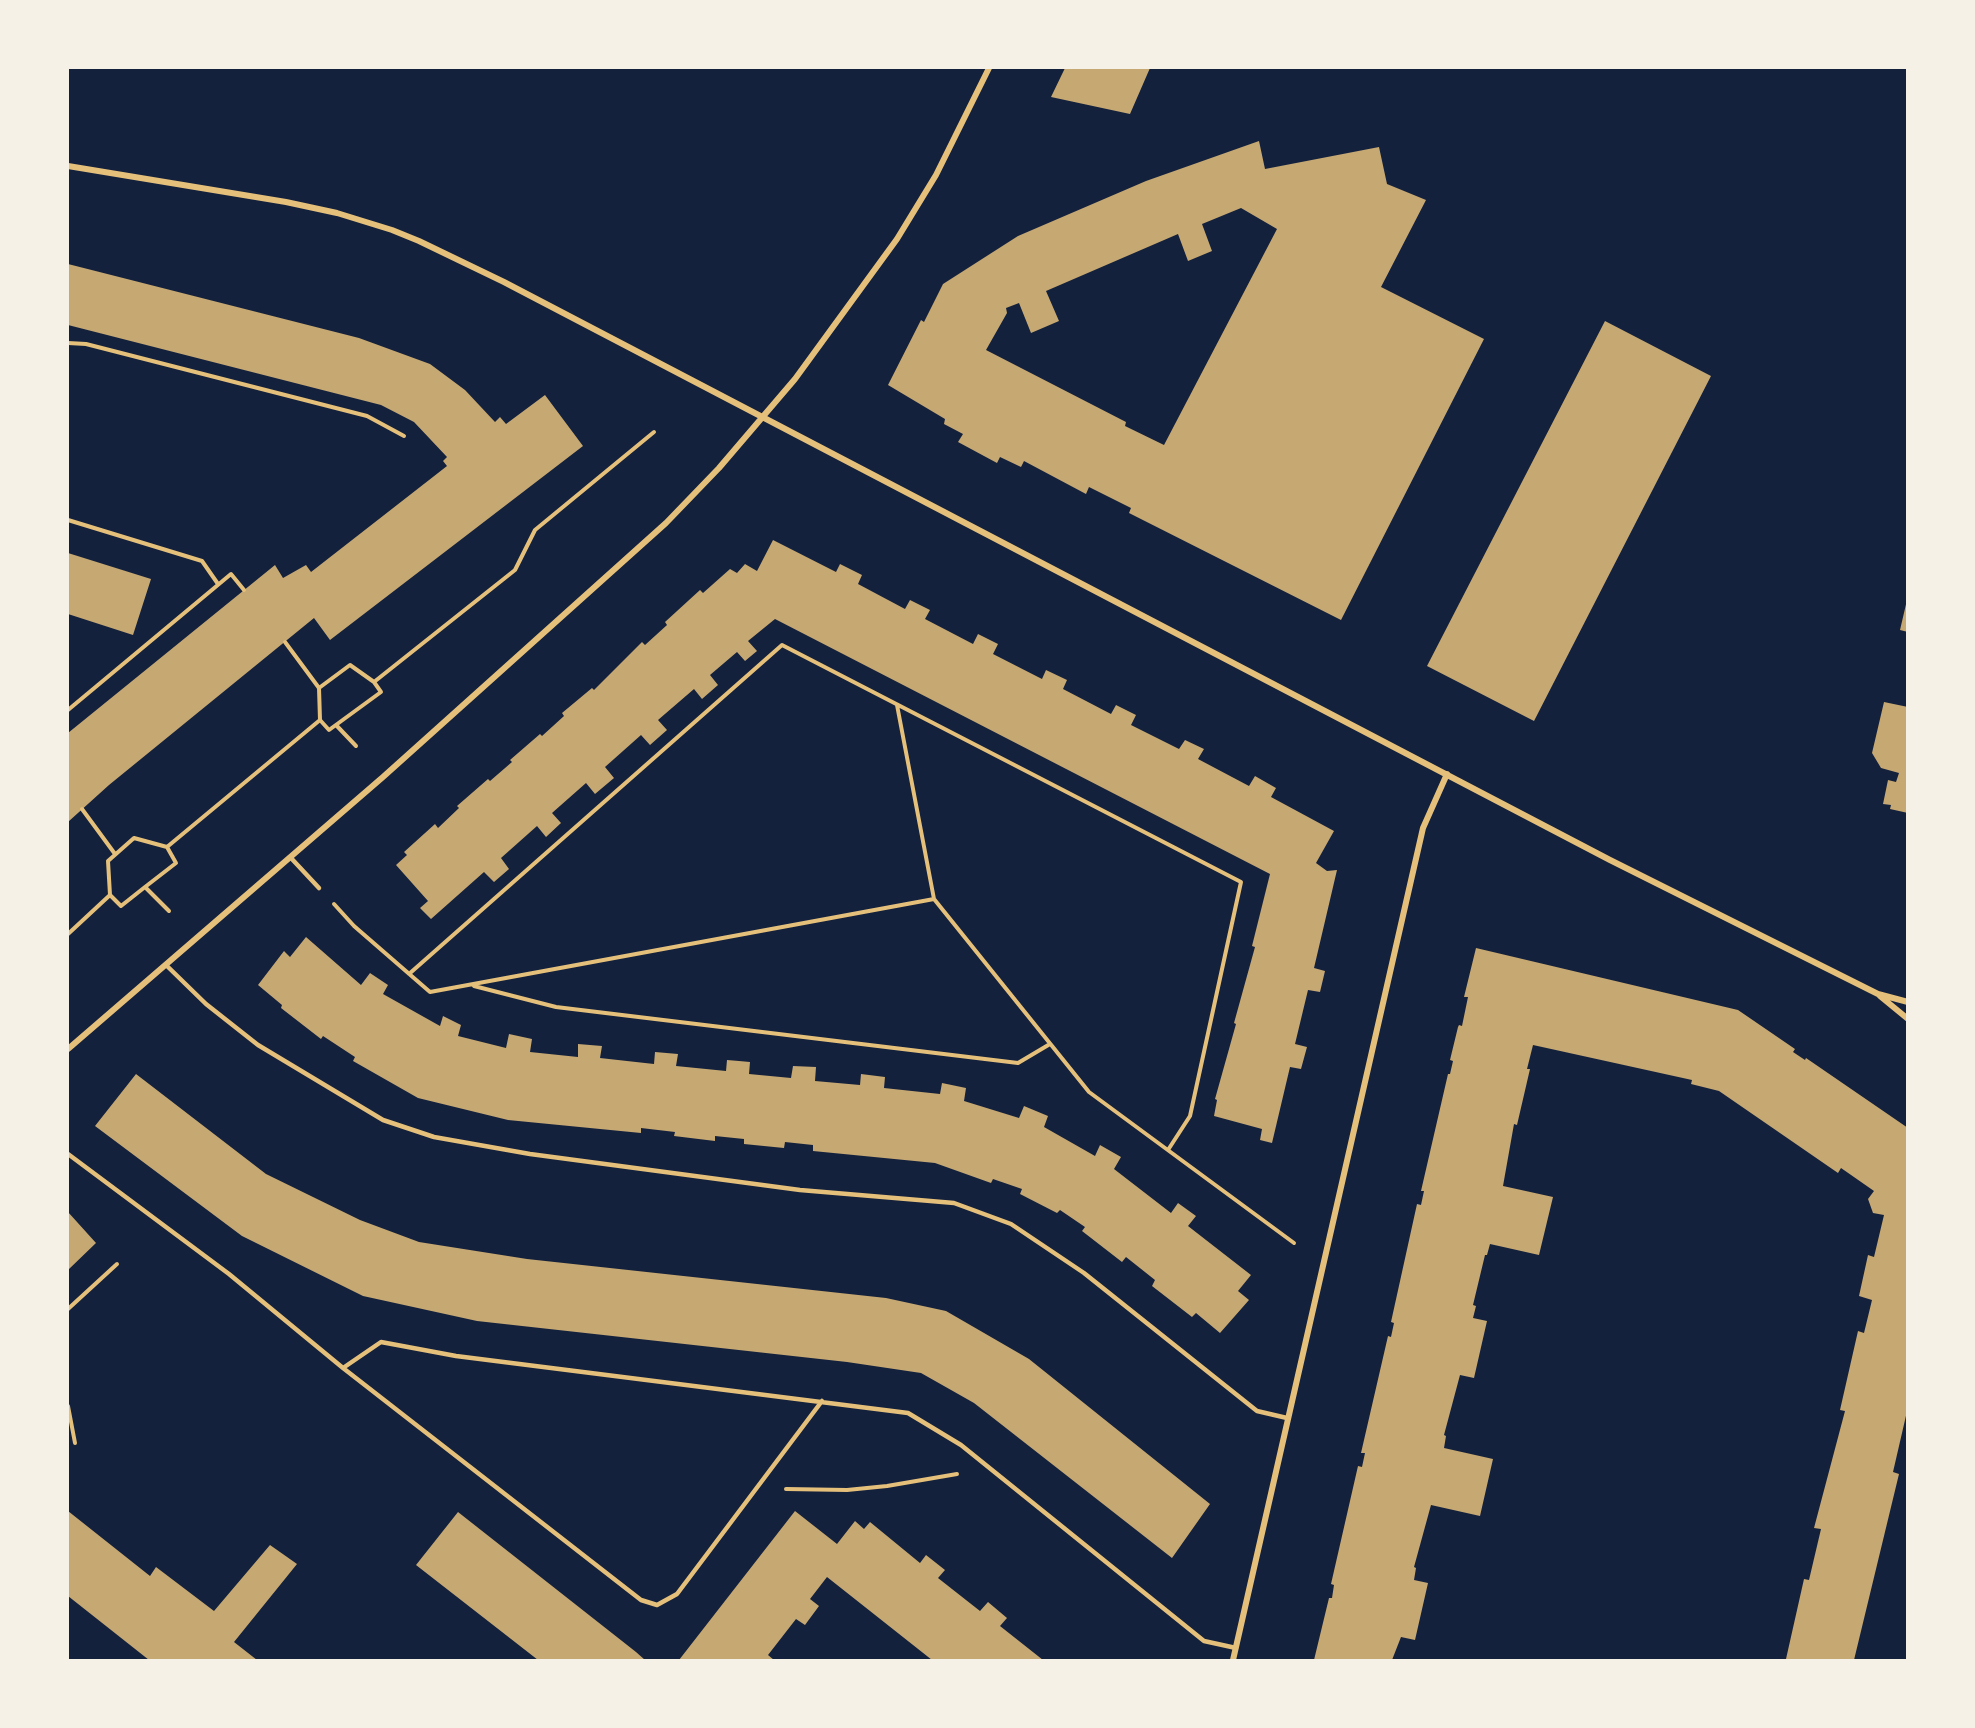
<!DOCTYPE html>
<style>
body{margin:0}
#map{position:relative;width:1975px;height:1728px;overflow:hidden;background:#14213d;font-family:Karla,sans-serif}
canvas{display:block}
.frame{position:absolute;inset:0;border:69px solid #f6f1e7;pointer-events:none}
</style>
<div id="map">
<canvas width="1975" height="1728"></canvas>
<div class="frame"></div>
</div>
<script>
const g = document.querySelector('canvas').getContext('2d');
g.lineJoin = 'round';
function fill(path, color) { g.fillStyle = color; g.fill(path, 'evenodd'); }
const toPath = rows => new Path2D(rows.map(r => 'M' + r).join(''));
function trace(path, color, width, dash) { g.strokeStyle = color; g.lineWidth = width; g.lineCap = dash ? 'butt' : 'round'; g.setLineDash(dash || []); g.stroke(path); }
fill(toPath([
 [1065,68,1150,68,1130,114,1051,97],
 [1259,141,1265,169,1379,147,1387,184,1426,200,1381,287,1484,339,1341,620,1129,513,1131,508,1089,487,1086,494,1024,461,1021,467,1000,457,997,463,958,442,963,434,944,424,945,419,888,385,921,320,924,322,943,284,1018,236,1146,181],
 [1241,208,1277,229,1164,445,1125,426,1126,422,986,350,1007,313,1006,308,1019,303,1031,333,1059,321,1046,291,1178,234,1188,261,1212,251,1202,224],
 [68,264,359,338,430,364,465,390,495,422,500,417,506,424,545,395,583,446,330,640,314,618,109,785,68,822,68,733,275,565,283,578,306,565,311,572,447,466,443,461,447,457,414,422,381,405,68,325],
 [1605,321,1711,376,1534,721,1427,666],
 [773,540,836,572,840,564,862,575,858,584,905,609,910,600,930,610,925,619,973,644,978,634,998,644,993,654,1042,679,1046,670,1067,680,1063,689,1111,714,1116,705,1136,715,1131,725,1179,749,1185,740,1204,749,1198,759,1249,786,1255,776,1276,788,1271,797,1334,831,1316,863,1327,871,1337,870,1314,968,1325,971,1320,992,1308,990,1295,1044,1307,1047,1301,1069,1290,1067,1272,1143,1260,1140,1262,1129,1214,1116,1217,1100,1215,1099,1236,1024,1234,1023,1255,947,1252,946,1270,874,775,619,748,641,757,651,745,661,737,652,710,675,718,685,702,699,694,689,658,720,667,730,650,745,641,735,605,767,614,778,595,794,586,783,552,813,561,823,546,837,537,826,501,858,509,869,494,882,484,872,431,919,420,908,428,901,396,865,407,855,404,852,435,824,438,828,459,808,457,806,488,779,490,781,512,762,510,760,540,734,542,736,564,716,562,713,592,688,594,690,642,642,645,645,667,625,665,622,700,590,703,593,730,569,737,573,745,564,757,571],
 [68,553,151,579,133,635,68,614],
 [1907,600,1908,600,1908,632,1900,630],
 [1884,702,1908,707,1908,813,1890,809,1891,805,1883,804,1888,780,1896,782,1899,773,1881,768,1872,753],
 [306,937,361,985,370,973,388,985,383,994,440,1026,443,1016,461,1025,458,1036,506,1048,509,1034,532,1039,530,1052,578,1057,578,1044,602,1046,600,1058,654,1064,655,1052,678,1054,676,1066,726,1071,727,1060,739,1061,750,1062,749,1074,791,1078,793,1066,816,1067,815,1081,860,1085,861,1074,885,1077,884,1088,940,1094,942,1083,966,1088,964,1101,1019,1118,1024,1106,1048,1116,1044,1127,1095,1156,1100,1145,1121,1157,1114,1169,1171,1213,1178,1203,1196,1216,1188,1226,1251,1275,1238,1291,1249,1300,1220,1333,1196,1313,1192,1317,1152,1286,1155,1280,1126,1257,1122,1262,1082,1231,1085,1227,1060,1210,1057,1213,1020,1194,1022,1189,993,1179,991,1183,935,1163,813,1151,813,1145,785,1142,784,1148,744,1144,744,1139,715,1136,715,1141,674,1136,675,1132,641,1128,641,1133,508,1120,418,1098,353,1061,355,1057,323,1036,321,1039,281,1008,282,1005,258,985,284,951,290,957],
 [1476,948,1738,1010,1795,1049,1793,1052,1805,1060,1806,1058,1908,1128,1908,1407,1893,1472,1899,1474,1854,1660,1786,1659,1804,1579,1809,1580,1821,1529,1814,1528,1845,1411,1840,1410,1858,1331,1864,1333,1872,1300,1859,1296,1868,1255,1874,1257,1884,1215,1873,1213,1868,1199,1874,1191,1841,1168,1838,1173,1719,1091,1691,1084,1692,1080,1533,1045,1527,1069,1530,1069,1517,1125,1514,1124,1503,1186,1553,1197,1539,1255,1490,1244,1487,1255,1485,1255,1473,1305,1476,1306,1473,1318,1487,1321,1474,1378,1460,1375,1444,1435,1446,1436,1444,1448,1493,1459,1480,1516,1431,1505,1414,1567,1416,1568,1414,1580,1428,1583,1415,1640,1401,1637,1392,1660,1314,1660,1329,1598,1332,1598,1334,1585,1331,1584,1358,1466,1362,1467,1365,1453,1361,1453,1388,1336,1391,1337,1394,1323,1391,1322,1417,1204,1421,1205,1424,1191,1421,1191,1448,1074,1450,1074,1453,1061,1450,1060,1458,1027,1459,1025,1462,1026,1468,997,1464,997],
 [136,1074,266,1174,360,1220,419,1242,527,1259,886,1298,946,1311,1029,1359,1210,1504,1172,1558,974,1403,921,1373,847,1362,477,1321,363,1296,242,1236,95,1126],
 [68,1212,96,1243,68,1270],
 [68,1511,150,1576,156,1567,214,1611,270,1545,297,1564,234,1642,257,1660,149,1660,68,1596],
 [795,1511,837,1544,855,1521,864,1529,870,1522,920,1563,926,1555,945,1570,938,1578,980,1611,988,1602,1007,1618,1000,1626,1043,1660,932,1660,827,1577,810,1599,819,1606,805,1625,796,1619,768,1655,774,1660,679,1660],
 [458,1512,636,1652,645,1660,538,1660,416,1565]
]), '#c6a872');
trace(toPath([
 [68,343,86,344,367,416,404,436],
 [68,520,202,561,218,584],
 [285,642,319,688],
 [897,705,934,899],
 [68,710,231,574,244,590],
 [320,720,319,688,350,665,374,682],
 [336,725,356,746],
 [82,809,115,854],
 [167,847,320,720,329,730,381,692,374,682,515,570,535,530,654,432],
 [145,887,121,906,110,895,108,861,134,838,167,847,176,863,145,887,169,911],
 [334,904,354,926,430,992,934,899,1089,1092,1294,1243],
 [68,934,110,895],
 [409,974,782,645,1241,882,1190,1116,1168,1150],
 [474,986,556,1007,1018,1063,1050,1044],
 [68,1309,117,1264],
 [68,1406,75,1443],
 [786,1489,847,1490,887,1486,957,1474]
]), '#e5c07b', 4);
trace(toPath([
 [291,858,319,888],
 [166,965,206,1004,258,1045,383,1120,434,1137,530,1154,800,1190,954,1203,1011,1224,1084,1273,1257,1411,1287,1418],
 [68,1154,229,1274,343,1368,381,1342,456,1356,908,1413,961,1445,1204,1641,1236,1648],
 [343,1368,641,1600,657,1605,677,1594,822,1401]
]), '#e5c07b', 4.5);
trace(toPath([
 [68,166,286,202,337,213,392,230,419,241,504,282,1610,860,1878,994,1908,1002],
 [1880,996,1908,1019],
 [68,1049,383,777,666,523,719,468,795,379,897,239,936,175,989,68],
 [1233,1660,1423,828,1447,774]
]), '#e5c07b', 6);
</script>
